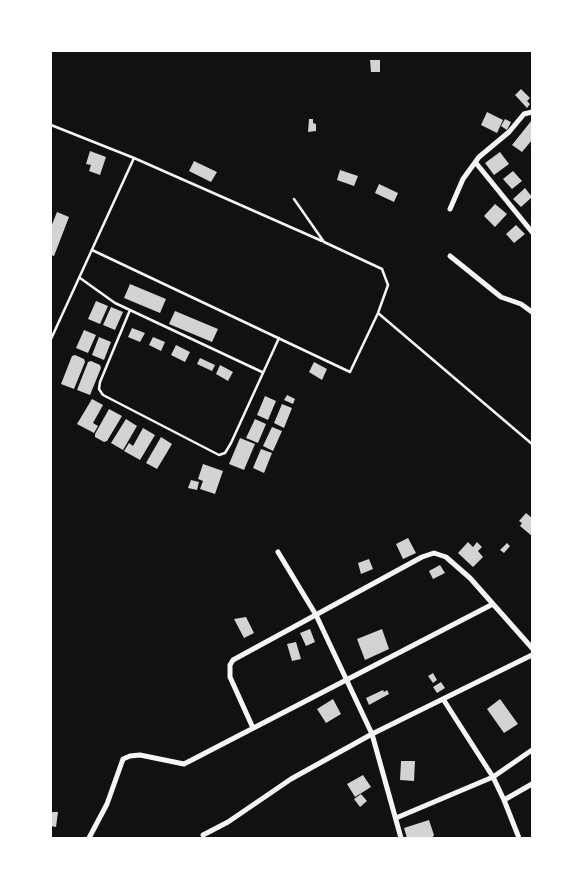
<!DOCTYPE html>
<style>
body{margin:0}
#map{position:relative;width:583px;height:889px;overflow:hidden;background:#111;font-family:"IBM Plex Sans",sans-serif}
canvas{display:block}
.frame{position:absolute;inset:0;border:52px solid #fff;pointer-events:none}
</style>
<div id="map">
<canvas width="583" height="889"></canvas>
<div class="frame"></div>
</div>
<script>
const g = document.querySelector('canvas').getContext('2d');
g.lineJoin = 'round';
function fill(path, color) { g.fillStyle = color; g.fill(path, 'evenodd'); }
const toPath = rows => new Path2D(rows.map(r => 'M' + r).join(''));
function trace(path, color, width, dash) { g.strokeStyle = color; g.lineWidth = width; g.lineCap = dash ? 'butt' : 'round'; g.setLineDash(dash || []); g.stroke(path); }
fill(toPath([
 [370,60,380,60,380,72,371,72],
 [521,89,530,98,527,101,530,104,527,108,515,95],
 [487,112,503,120,497,133,481,125],
 [309,119,313,119,313,123,316,124,316,131,308,132],
 [505,119,511,122,507,130,501,126],
 [532,120,532,140,522,152,512,145],
 [90,151,106,157,100,175,89,171,91,165,86,164],
 [500,152,509,164,494,175,485,163],
 [194,161,217,172,211,182,189,171],
 [340,170,358,176,354,186,337,180],
 [513,171,522,181,512,189,503,179],
 [379,184,398,193,394,202,375,193],
 [525,188,532,197,521,207,513,199],
 [495,204,507,214,495,227,484,216],
 [57,212,69,217,54,256,51,255,51,227],
 [516,225,525,234,514,243,506,234],
 [130,284,166,299,160,313,124,298],
 [96,301,108,306,100,324,88,319],
 [111,307,123,312,115,330,103,325],
 [175,311,218,329,212,342,169,324],
 [132,328,145,333,140,342,128,337],
 [84,330,96,335,88,353,76,348],
 [99,337,111,342,104,360,92,355],
 [153,337,165,342,161,351,149,345],
 [176,345,190,352,185,362,171,355],
 [75,355,84,359,85,362,74,389,61,384,72,356],
 [200,358,215,365,212,371,197,364],
 [91,361,100,365,101,368,90,395,77,390,88,362],
 [314,362,327,369,322,380,309,372],
 [220,365,233,372,228,381,216,374],
 [287,395,295,399,293,404,284,400],
 [265,396,276,401,268,420,257,415],
 [92,399,103,405,93,423,98,426,94,433,77,424],
 [282,404,292,408,284,428,274,423],
 [109,409,122,416,107,441,104,442,95,437,95,434],
 [126,419,137,426,123,450,111,443],
 [255,419,266,424,258,443,246,438],
 [272,427,282,431,273,451,263,446],
 [143,428,155,435,140,460,124,451,129,443,133,446],
 [161,437,172,444,157,469,146,463],
 [240,438,255,444,244,470,229,464],
 [261,449,272,453,264,473,253,468],
 [203,464,223,471,215,494,200,489,203,481,198,479],
 [191,480,199,482,197,490,188,488],
 [526,513,532,518,532,536,520,526,522,523,519,521],
 [408,538,416,553,403,559,396,544],
 [468,542,473,547,477,542,482,547,478,551,483,557,473,567,458,553],
 [507,543,510,546,504,553,500,550],
 [369,559,373,569,361,574,358,563],
 [440,565,445,573,433,579,429,571],
 [246,617,254,633,244,638,234,619],
 [310,629,315,642,306,646,300,633],
 [382,629,389,649,365,660,357,639],
 [296,642,301,659,292,661,287,644],
 [433,673,437,680,433,683,428,676],
 [441,682,445,688,437,693,433,687],
 [383,690,384,692,387,690,389,694,369,705,366,698],
 [333,699,341,714,326,723,317,709],
 [500,699,518,724,504,733,487,709],
 [401,761,415,761,414,781,400,780],
 [363,775,371,787,355,797,347,784],
 [361,794,367,801,360,807,354,799],
 [51,812,58,812,56,827,51,826],
 [429,820,434,835,432,838,407,838,404,828]
]), '#d3d3d3');
trace(toPath([
 [51,125,134,158,51,339],
 [134,158,322,241],
 [92,250,350,372,378,313,388,285,382,269,324,242,294,199],
 [80,278,115,303,262,372],
 [130,310,100,382,99,389,103,395,219,455,225,453,231,443,279,338],
 [378,313,532,444]
]), '#f5f5f5', 2.5);
trace(toPath([
 [476,163,532,232],
 [450,209,463,179,479,157,509,132,524,114,532,112],
 [450,256,501,297,521,304,532,312],
 [278,552,316,615,372,734,401,838],
 [443,699,493,777,504,800,519,838],
 [253,728,230,677,230,665,233,660,422,557,434,553,446,557,470,578,532,648],
 [504,800,532,784],
 [396,818,493,777,532,750],
 [203,835,228,822,291,779,372,734,532,655],
 [89,838,107,804,123,759,130,756,140,755,184,764,493,604]
]), '#f5f5f5', 5);
</script>
